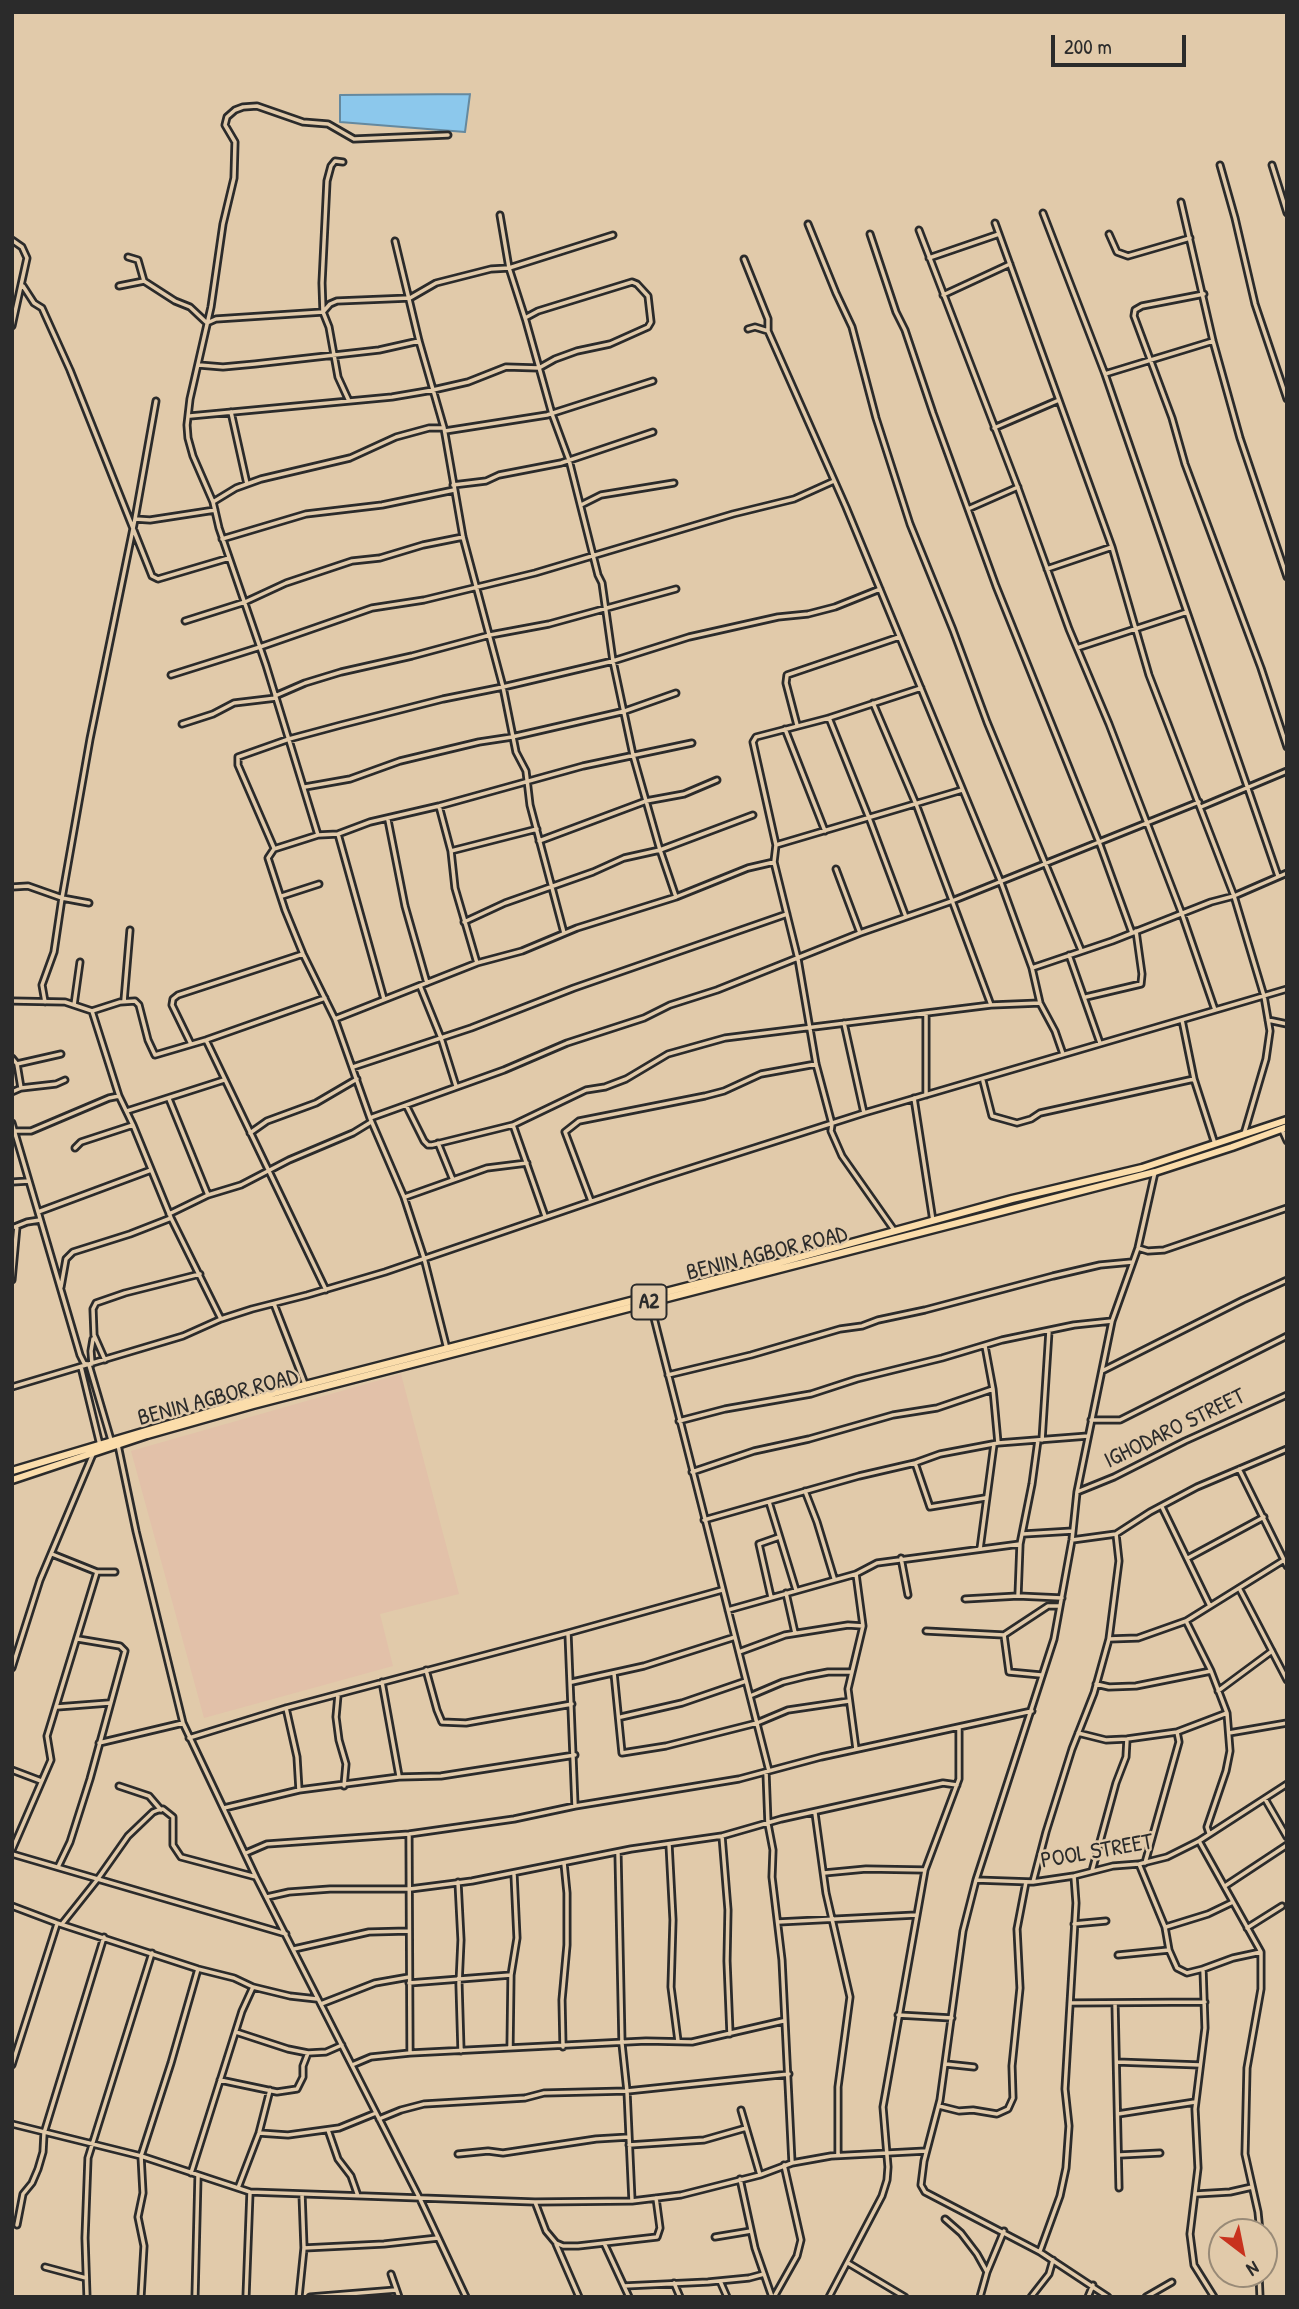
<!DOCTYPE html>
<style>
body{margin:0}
#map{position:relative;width:1299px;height:2309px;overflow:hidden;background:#e1caaa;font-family:"Patrick Hand",sans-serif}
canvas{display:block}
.frame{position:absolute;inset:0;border:14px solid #2b2b2b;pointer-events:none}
.north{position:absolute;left:1208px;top:2218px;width:70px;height:70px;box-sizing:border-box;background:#e1caaa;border:2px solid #988a77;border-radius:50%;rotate:148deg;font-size:19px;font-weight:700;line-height:28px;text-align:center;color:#2b2b2b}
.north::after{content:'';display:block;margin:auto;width:24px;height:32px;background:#c8321e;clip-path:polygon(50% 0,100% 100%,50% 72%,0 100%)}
.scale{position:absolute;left:1051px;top:35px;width:135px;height:32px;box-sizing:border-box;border:4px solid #2b2b2b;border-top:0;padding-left:9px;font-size:21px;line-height:24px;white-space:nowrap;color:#2b2b2b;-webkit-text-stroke:5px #e1caaa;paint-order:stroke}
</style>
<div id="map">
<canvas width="1299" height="2309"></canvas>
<div class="frame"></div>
<div class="north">N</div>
<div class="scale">200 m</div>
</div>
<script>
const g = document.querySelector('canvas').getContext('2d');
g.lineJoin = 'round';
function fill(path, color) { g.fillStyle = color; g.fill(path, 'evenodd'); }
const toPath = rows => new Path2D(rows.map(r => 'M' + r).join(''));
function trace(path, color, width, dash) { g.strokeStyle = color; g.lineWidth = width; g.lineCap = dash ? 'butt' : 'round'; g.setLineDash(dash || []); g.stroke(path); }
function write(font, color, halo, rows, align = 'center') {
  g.font = font + ' "Patrick Hand",sans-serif'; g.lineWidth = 5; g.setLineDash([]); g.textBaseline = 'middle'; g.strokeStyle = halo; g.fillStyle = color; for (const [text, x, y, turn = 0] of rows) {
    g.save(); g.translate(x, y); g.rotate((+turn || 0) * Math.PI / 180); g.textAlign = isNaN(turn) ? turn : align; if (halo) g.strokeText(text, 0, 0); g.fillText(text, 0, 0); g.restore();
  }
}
fill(toPath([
 [401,1374,459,1594,380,1614,393,1666,204,1718,131,1451]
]), '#e2c1a9');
const water = toPath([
 [470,94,465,132,340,122,340,95,470,94]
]);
fill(water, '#8cc8ec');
trace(water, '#65899f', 2);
const minor = toPath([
 [343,162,335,161,331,166,327,181,322,283,323,312,329,327,338,377,349,401],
 [1220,165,1235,218,1255,304,1287,399],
 [1272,165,1287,213],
 [1181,202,1213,341,1240,438,1287,577],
 [1043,213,1105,374,1278,876],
 [500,215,509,268,526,321,552,414,569,460,598,575,602,583,613,661,633,755,660,850,676,897],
 [995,223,1112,547,1149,675,1234,896,1264,996,1270,1031,1266,1059,1244,1134],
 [808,224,836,293,852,327,876,418,910,524,953,630,987,722,1081,950],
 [919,230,1018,488,1069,629,1109,724,1182,914,1215,1010],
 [870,234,896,312,905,330,933,413,996,586,1099,842,1132,933],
 [1109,234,1117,252,1128,256,1190,238],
 [12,240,22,247,27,258,12,326],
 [395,241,419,341,444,428,463,537,503,687,516,752,526,771,530,805,564,933],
 [128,257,138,260,144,281,175,301,190,307,207,323],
 [929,258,999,234],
 [744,259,768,319,768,331,846,507,1000,880,1032,968,1040,1003,1055,1031,1063,1054],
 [23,286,34,303,42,308,70,370,152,576,158,579,229,558],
 [119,286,144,281],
 [1204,294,1142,306,1135,310,1134,316,1172,418,1185,464,1261,668,1287,747],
 [943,295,1010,264],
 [207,323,216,319,323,312,330,304,337,301,410,298,436,283,491,269,509,268,613,235],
 [748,329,755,327,768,331],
 [199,365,223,367,255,364,379,350,419,341],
 [1105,374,1213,341],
 [231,412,247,484],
 [190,416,392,397,433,390,468,382,506,367,539,368,555,359,577,351,610,344,648,327,651,322,648,296,637,284,632,282,538,311,525,318],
 [994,428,1059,400],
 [445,431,547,415,653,381],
 [453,485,486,481,499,475,561,463,653,432],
 [213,502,236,488,261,479,350,458,396,437,429,428,444,428],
 [581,505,601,495,674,483],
 [968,509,1018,487],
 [135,519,156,401],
 [222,539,306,514,382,505,454,490],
 [1047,569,1112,547],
 [185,621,245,602,286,583,352,561,380,558,423,545,463,537],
 [1077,648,1187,612],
 [171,675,260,647,372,608,424,600,535,573,733,514,794,499,834,481],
 [275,696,305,683,341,672,412,656,490,635,549,624,676,589],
 [873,703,916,804,991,1005],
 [829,718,869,818,906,917],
 [182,724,213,714,234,703,276,698],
 [797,725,786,683,787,675,899,637],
 [785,729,825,831],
 [305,787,350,779,400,761,479,742,512,737,625,711,676,693],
 [439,806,451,851,455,888,477,963],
 [1201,807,1287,771],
 [388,820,405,906,427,983],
 [338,834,384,999],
 [318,835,266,665,219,528,213,502,193,456,188,438,187,425,190,399,211,307,223,224,234,178,235,142,225,125,227,117,235,110,243,107,257,106,303,122,328,124,354,139,448,135],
 [539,841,646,801,684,794,717,780],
 [776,845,962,790],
 [274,848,238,765,238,757,289,739,341,725,443,699,503,687,613,661,689,637,778,617,808,614,835,607,880,589],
 [451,851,537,829],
 [836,869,860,933],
 [12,887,28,886,62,898,90,739,135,519,150,520,215,510],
 [282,896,319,884],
 [464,922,505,903,593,872,624,858,660,850,753,815],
 [1069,955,1100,1043],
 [1032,968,1112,941,1211,902,1234,896,1287,873],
 [420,986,441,1038,456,1086],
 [1086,997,1141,984,1142,974,1136,931],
 [12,1001,65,1002,92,1011,120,1002,135,1001,139,1005,148,1040,155,1055,206,1040,325,998],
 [124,1001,130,930],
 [45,1002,42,985,54,952,62,898,89,903],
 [74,1005,80,962],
 [92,1011,119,1096,133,1125,171,1218,221,1319],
 [926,1014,926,1095],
 [335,1019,477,963,522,951,577,928,676,897,748,868,774,862],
 [1182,1020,1194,1079,1215,1144],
 [1268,1020,1287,1024],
 [844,1023,864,1113],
 [206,1040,326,1290],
 [191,1044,172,1005,173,999,178,995,303,954],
 [12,1058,17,1064,21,1088],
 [17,1064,61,1054],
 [353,1067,471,1028,574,988,787,914],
 [983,1081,992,1116,1017,1123,1031,1119,1040,1113,1194,1079],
 [12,1092,21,1088,56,1084,65,1080],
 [914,1098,933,1221],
 [169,1099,208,1195],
 [406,1105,424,1141,428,1145,432,1145,513,1125,586,1090,605,1087,626,1079,668,1054,725,1038,991,1005,1040,1003],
 [127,1111,224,1080],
 [370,1118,504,1070,567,1043,644,1018,670,1005,717,990,860,933,952,901,1199,802],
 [12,1123,80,1355,84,1363,89,1365,111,1440],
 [513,1125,545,1216],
 [1282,1130,1287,1141],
 [14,1131,31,1131,109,1098,119,1096],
 [250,1133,267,1121,316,1103,357,1079],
 [438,1143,453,1180],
 [75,1148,81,1142,133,1125],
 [12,1182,29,1181],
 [405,1197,487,1168,527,1163],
 [591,1201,565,1132,579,1121,705,1096,724,1091,761,1074,816,1064],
 [38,1212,151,1170],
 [169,1214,208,1195,241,1185,289,1160,353,1133,371,1122],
 [12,1228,27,1222,40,1220],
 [894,1230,842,1156,831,1131,832,1124,816,1064,798,959,774,862,776,845,753,742,756,737,829,718,921,688],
 [1138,1248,1148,1251,1164,1250,1287,1208],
 [12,1280,17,1226],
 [61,1287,66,1259,73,1252,130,1234,171,1218],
 [650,1302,769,1771],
 [274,1304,305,1384],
 [985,1346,993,1389,998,1443],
 [447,1349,424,1258,404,1197,370,1118,335,1019,303,954,285,910,268,858,274,849,318,835,338,834,370,822,439,806,583,766,692,743],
 [105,1360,94,1335,93,1309,96,1303,125,1293,200,1274],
 [92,1364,91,1351,93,1339],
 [81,1367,100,1445],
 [1102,1371,1243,1300,1287,1280],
 [668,1375,751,1355,840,1329,862,1326,878,1320,925,1310,1053,1276,1100,1265,1132,1262],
 [12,1387,183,1336,221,1319,252,1309,307,1295,385,1272,654,1180,864,1113,1287,989],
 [1091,1420,1120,1420,1287,1336],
 [679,1421,725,1409,811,1394,857,1379,942,1358,1002,1340,1074,1325,1112,1321],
 [1042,1440,1049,1331],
 [118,1445,136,1531,183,1723,256,1877,420,2199,466,2297],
 [915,1463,930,1507,985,1498],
 [1239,1469,1287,1566],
 [692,1472,754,1451,809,1439,893,1415,937,1408,993,1389],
 [805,1491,817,1522,834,1578],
 [1077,1492,1114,1477,1185,1441,1287,1395],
 [769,1502,796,1590],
 [1162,1507,1210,1606],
 [704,1520,859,1476,915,1463,940,1454,998,1443,1088,1436],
 [1023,1534,1073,1531],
 [1072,1540,1116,1534,1150,1512,1197,1487,1287,1449],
 [980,1549,994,1444],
 [52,1554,97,1572,115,1572],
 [901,1558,908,1595],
 [1188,1558,1264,1517],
 [1239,1588,1287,1680],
 [786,1593,795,1633],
 [1018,1596,1020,1544],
 [771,1597,759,1544,779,1537],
 [965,1599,1018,1596,1062,1598],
 [728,1610,856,1574,877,1563,1020,1544,1032,1484,1038,1440],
 [1186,1621,1211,1671,1227,1713,1230,1751,1226,1771,1207,1827,1209,1833],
 [926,1631,1004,1635,1048,1606,1060,1606],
 [568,1633,575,1806],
 [1004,1635,1009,1672,1041,1675],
 [1109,1639,1138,1638,1186,1621,1284,1560],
 [739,1652,785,1635,848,1625,863,1626],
 [12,1668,40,1580,93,1454],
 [426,1670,437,1710,442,1722,466,1723,572,1704],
 [614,1673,622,1753,666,1746,757,1723,788,1710,849,1701],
 [382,1682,399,1776],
 [572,1682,644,1666,735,1637],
 [1096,1684,1109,1687,1136,1686,1211,1671],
 [1218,1691,1272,1651],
 [338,1695,336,1717,339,1740,346,1764,344,1786],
 [750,1696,783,1682,807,1676,828,1672,852,1672],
 [57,1707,109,1703],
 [286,1708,297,1757,299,1790],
 [621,1717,682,1703,746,1681],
 [1078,1733,1106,1740,1127,1739,1177,1732,1227,1713],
 [1229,1733,1287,1723],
 [189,1738,286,1708,568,1633,722,1590],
 [99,1743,183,1723],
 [856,1749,848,1689,863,1626,856,1574],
 [12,1770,41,1781],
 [766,1772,768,1824,773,1850,772,1877,782,1960,792,2163],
 [119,1786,149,1796,161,1810],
 [1265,1799,1287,1837],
 [224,1808,299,1790,399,1777,441,1776,575,1755],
 [815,1813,826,1893,850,1997,838,2087,838,2155],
 [409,1834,410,2053,646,2041,692,2042,783,2021],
 [722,1836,728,1910,727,1961,730,2034],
 [1199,1841,1261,1952,1261,1989,1247,2068,1245,2154,1258,2212,1260,2232],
 [669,1844,673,1920,671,1987,678,2041],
 [12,1850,51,1760,47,1736,97,1572],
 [246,1853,267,1844,409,1834,514,1819,575,1806,739,1779,821,1757,1032,1711],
 [618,1853,622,2044,627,2091,632,2201],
 [12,1854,286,1934],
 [1145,1863,1179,1742,1177,1732],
 [1139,1864,1165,1927,1169,1950],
 [58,1867,70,1842,90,1779,125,1651,120,1646,78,1639],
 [1092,1871,1116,1783,1126,1757,1127,1739],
 [824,1873,866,1869,925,1870],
 [976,1880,1033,1882,1074,1876,1113,1866,1139,1864,1167,1857,1199,1841,1287,1784],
 [458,1882,461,1940,459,1984,461,2051],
 [1033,1882,1046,1832,1072,1749,1094,1693,1109,1639,1119,1561,1116,1534],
 [1225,1886,1287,1845],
 [267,1897,289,1892,330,1889,410,1889,472,1881,631,1849,722,1836,781,1819,943,1783,957,1785],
 [12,1906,57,1923,198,1969,234,1978,253,1987,290,1996,317,1999],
 [778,1922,916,1915],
 [62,1924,97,1880,128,1836,153,1812,158,1810,163,1809,173,1817,173,1845,181,1857,256,1877],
 [1074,1924,1106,1921],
 [1166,1927,1208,1914,1233,1902],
 [1247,1928,1282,1906],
 [294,1949,369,1932,408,1931],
 [1118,1955,1169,1950,1177,1968,1187,1973,1203,1969],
 [409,1983,511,1975],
 [1070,2003,1205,2002],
 [1115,2003,1119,2188],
 [321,2004,375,1983,409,1977],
 [898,2015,952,2018],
 [236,2032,288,2049,308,2053,326,2052,342,2045],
 [563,2047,562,2000,567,1945,567,1893,564,1863],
 [510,2048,511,1975,517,1938,514,1874],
 [1117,2062,1200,2065],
 [946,2064,974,2067],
 [12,2065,57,1924],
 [352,2065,371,2057,410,2053],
 [220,2080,277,2092,297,2089,303,2077,303,2066,308,2053],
 [939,2106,959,2111,973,2110,997,2114,1008,2109,1013,2098,1012,2066,1020,1988,1017,1929,1026,1882],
 [741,2110,760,2175],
 [1118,2114,1195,2102],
 [379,2119,401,2110,424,2104,525,2098,544,2093,627,2091,789,2074],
 [12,2124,141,2156,250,2192,535,2202,632,2201,681,2195,760,2175,792,2163,831,2156,926,2151],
 [328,2130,338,2159,351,2176,358,2196],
 [259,2133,288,2135,339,2128,376,2113],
 [629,2145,704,2140,746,2128],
 [458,2154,488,2151,503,2153,596,2139,629,2137],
 [1120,2155,1160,2153],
 [191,2173,242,2011,253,1987],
 [740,2179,755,2248,772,2297],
 [238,2188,259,2133,270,2090],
 [1196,2194,1230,2192,1252,2187],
 [535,2202,546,2231,556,2243,563,2246,578,2246,657,2237,660,2228,656,2198],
 [945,2219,961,2233,977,2254,987,2272],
 [17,2225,23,2194,32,2183,38,2169,43,2152,44,2133,104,1937],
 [715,2237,751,2231],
 [1220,2238,1222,2238],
 [604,2243,629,2297],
 [556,2244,579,2297],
 [304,2248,384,2244,438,2238],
 [1040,2251,1060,2196,1066,2168,1069,2126,1065,2089,1076,1903,1074,1876],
 [848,2263,905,2297],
 [45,2267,86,2278],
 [391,2274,399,2297],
 [1259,2274,1260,2297],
 [720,2281,727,2297],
 [674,2283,680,2297],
 [624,2286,708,2282,749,2278,764,2274],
 [87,2297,85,2238,88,2158,152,1953],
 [141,2297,144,2246,138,2217,143,2193,141,2156,171,2063,198,1969],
 [195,2297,198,2176],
 [246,2297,250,2192],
 [299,2297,304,2248,302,2194],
 [310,2297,396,2290],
 [774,2297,797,2256,801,2240,784,2165],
 [829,2297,882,2196,887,2180,888,2167,883,2107,925,1870,959,1779,959,1728],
 [980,2297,987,2272,1004,2231],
 [1031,2297,1049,2274,1053,2260],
 [1088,2297,1093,2285],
 [1108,2297,1040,2252,925,2192,921,2185,924,2161,940,2100,963,1931,976,1880,1054,1639,1072,1540,1077,1492,1112,1321,1138,1248,1155,1172],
 [1146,2297,1172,2282],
 [1214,2297,1194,2265,1190,2234,1198,2168,1195,2109,1205,2028,1203,1969,1233,1958,1261,1952]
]);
const trunk = toPath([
 [12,1471,274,1393,778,1263,1012,1199,1142,1168,1287,1120],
 [12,1480,147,1435,253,1405,1155,1172,1232,1147,1287,1127]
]);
trace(minor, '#2b2b2b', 9);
trace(trunk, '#2b2b2b', 11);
trace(minor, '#e1caaa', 3.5);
trace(trunk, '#fbddab', 6);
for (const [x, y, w] of [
 [649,1302,35]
]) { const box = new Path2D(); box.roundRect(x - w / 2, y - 17.5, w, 35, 5); g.fillStyle = '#e1caaa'; g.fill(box); trace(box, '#2b2b2b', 2); }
write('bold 21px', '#2b2b2b', null, [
 ["A2",649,1302]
]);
write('23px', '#2b2b2b', '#e1caaa', [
 ["BENIN AGBOR ROAD",767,1254,-14],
 ["BENIN AGBOR ROAD",218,1398,-15],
 ["IGHODARO STREET",1175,1429,-26],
 ["POOL STREET",1097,1852,-10]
]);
</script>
